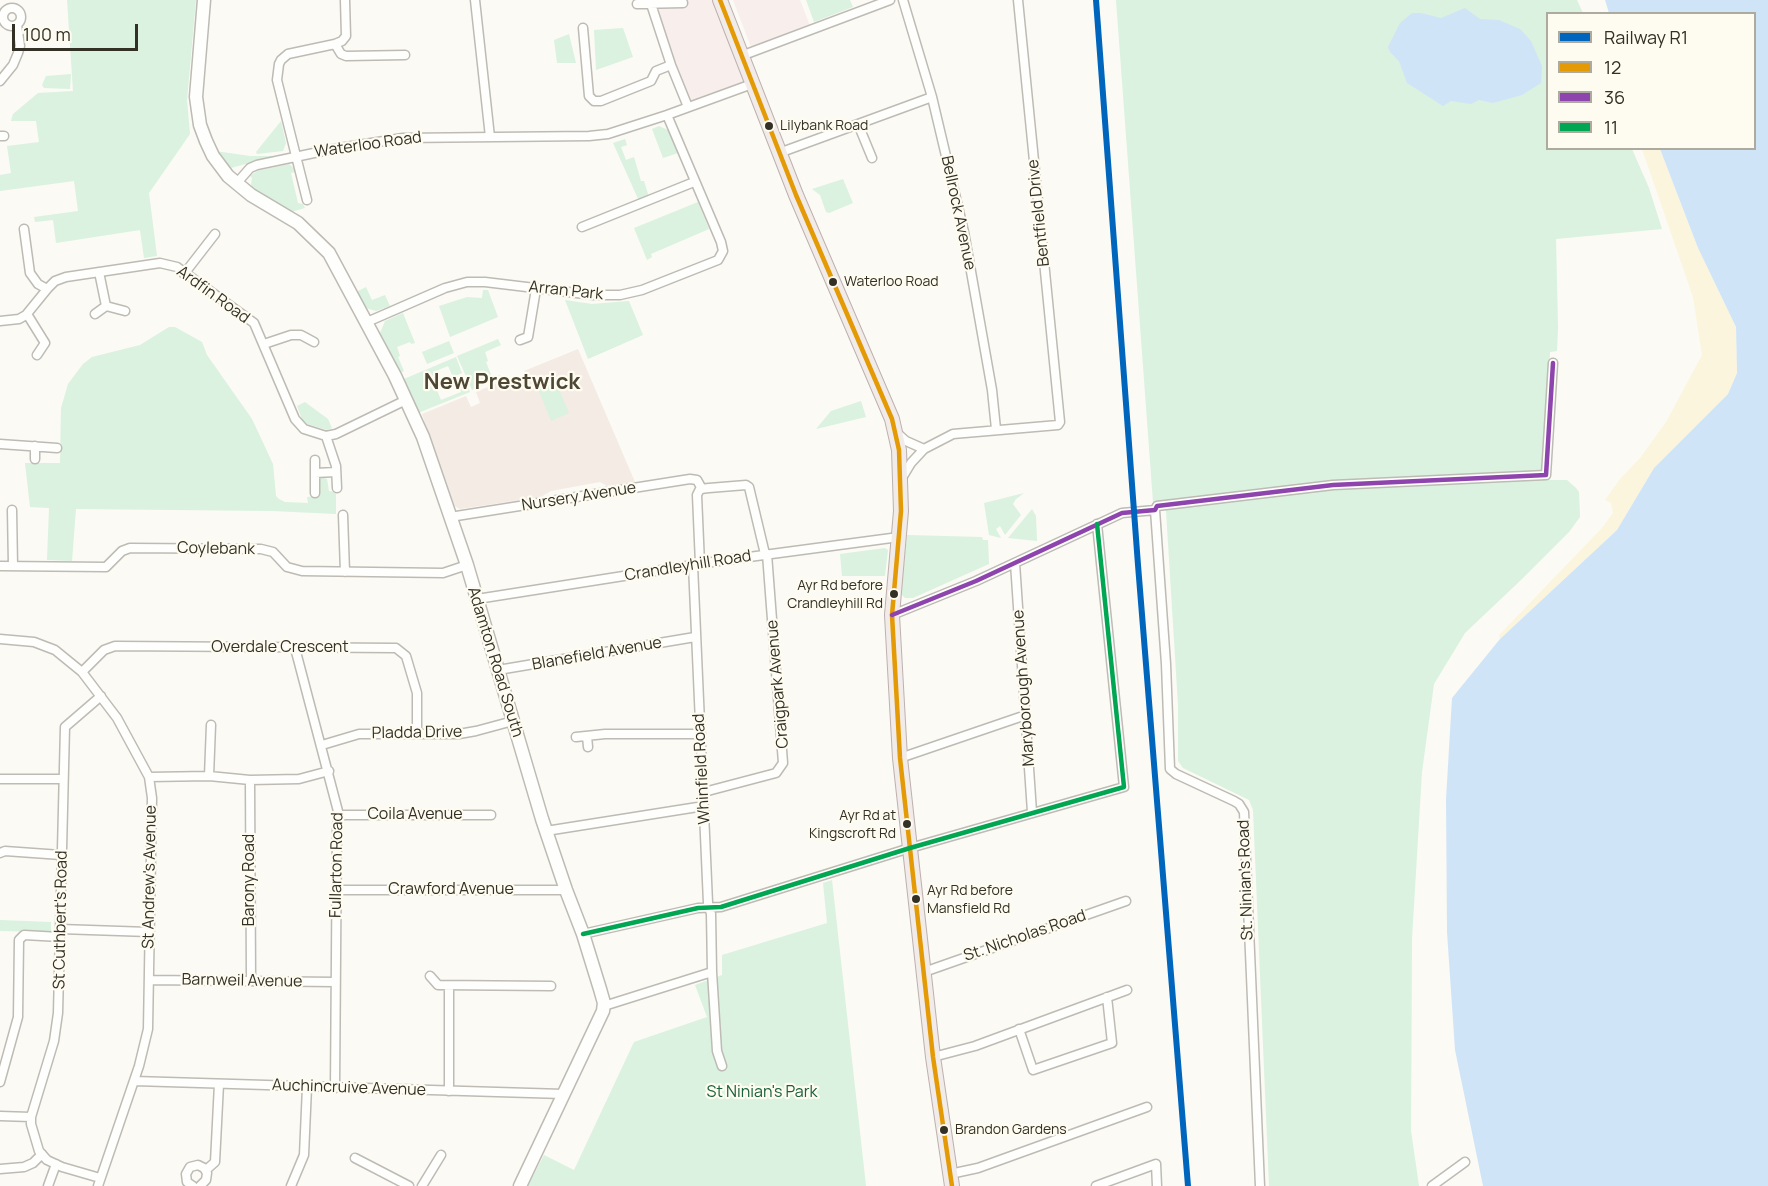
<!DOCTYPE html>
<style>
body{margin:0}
#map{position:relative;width:1768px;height:1186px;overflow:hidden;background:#fbfaf4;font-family:Manrope,sans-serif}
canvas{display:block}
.legend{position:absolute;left:1546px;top:12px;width:210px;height:138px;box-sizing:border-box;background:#fefbf1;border:2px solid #adaaa0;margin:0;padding:8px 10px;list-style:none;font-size:18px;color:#333026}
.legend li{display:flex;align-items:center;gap:12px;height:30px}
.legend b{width:30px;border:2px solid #adaaa0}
.scale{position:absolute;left:12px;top:24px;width:126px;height:27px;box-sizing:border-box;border:3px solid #333026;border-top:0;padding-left:8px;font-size:18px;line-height:21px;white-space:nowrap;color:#333026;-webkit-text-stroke:4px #fefbf1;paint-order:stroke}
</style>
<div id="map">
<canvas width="1768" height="1186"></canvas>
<ul class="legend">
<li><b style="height:8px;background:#0065bd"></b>Railway R1</li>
<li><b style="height:8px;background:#e39a04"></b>12</li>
<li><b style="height:8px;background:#8e44ad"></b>36</li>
<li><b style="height:8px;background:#00a651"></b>11</li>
</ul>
<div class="scale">100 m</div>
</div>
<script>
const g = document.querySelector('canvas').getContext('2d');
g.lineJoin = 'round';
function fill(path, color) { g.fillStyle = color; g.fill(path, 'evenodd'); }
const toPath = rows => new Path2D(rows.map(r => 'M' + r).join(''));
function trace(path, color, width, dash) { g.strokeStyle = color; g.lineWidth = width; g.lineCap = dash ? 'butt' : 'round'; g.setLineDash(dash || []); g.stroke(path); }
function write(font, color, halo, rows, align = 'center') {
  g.font = font + ' Manrope,sans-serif'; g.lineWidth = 4.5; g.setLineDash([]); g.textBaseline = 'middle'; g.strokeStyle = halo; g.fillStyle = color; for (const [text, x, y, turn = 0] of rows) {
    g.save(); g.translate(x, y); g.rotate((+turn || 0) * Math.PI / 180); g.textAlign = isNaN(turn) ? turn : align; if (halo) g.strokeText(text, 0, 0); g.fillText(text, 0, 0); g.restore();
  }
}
fill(toPath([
 [647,0,713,0,744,84,689,103],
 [733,0,800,0,810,26,751,47]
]), '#f8eeec');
fill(toPath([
 [578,349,635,482,607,486,600,482,551,491,541,497,460,509,453,505,422,414,466,396,471,407,480,403,476,392,509,378,517,381,526,377,524,371]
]), '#f4ebe5');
fill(toPath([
 [67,0,196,0,187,100,190,134,149,193,157,256,144,258,140,230,56,243,53,220,35,222,34,217,78,211,74,181,0,191,0,175,11,173,7,146,39,142,36,121,11,121,13,114,38,93,73,91],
 [806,0,850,0,853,7,814,22],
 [1116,0,1577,0,1583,13,1548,14,1548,148,1632,149,1649,188,1662,229,1556,239,1558,327,1557,351,1550,352,1545,480,1567,480,1576,488,1579,492,1580,517,1569,532,1522,579,1465,633,1434,684,1422,772,1412,938,1411,1131,1419,1186,1269,1186,1253,810,1249,800,1183,768,1178,761,1178,705,1166,511,1165,501,1153,502],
 [623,28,633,57,596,70,594,30],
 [569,34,576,63,557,63,554,40],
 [71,74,70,89,44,88,42,85,46,76],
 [281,121,286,143,283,151,257,154,256,152],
 [659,126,668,130,678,153,663,158,652,129],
 [625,139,627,145,621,147,626,160,634,157,641,181,644,181,649,197,639,201,613,143],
 [215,151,250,156,274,156,231,168,227,167],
 [289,164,294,168,295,172,291,173,298,203,303,204,305,208,291,212,253,190,251,185,252,178,250,176,257,171],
 [843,179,853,203,829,213,826,212,820,195,812,189],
 [698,202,709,229,651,254,652,257,647,260,634,228],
 [366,287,372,300,385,295,390,306,376,311,366,308,356,292],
 [483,290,488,290,498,317,450,337,439,306,467,297,482,298],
 [565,300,592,304,629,301,643,335,588,359],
 [403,313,415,343,411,344,410,342,397,347,400,356,398,357,404,371,400,373,380,333,385,321],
 [169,327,175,327,202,342,207,355,252,419,273,464,276,496,279,499,285,502,308,503,307,497,319,496,317,481,322,477,327,479,329,491,336,492,336,514,272,511,76,509,72,561,47,560,49,508,30,507,25,463,60,463,61,408,68,384,83,364,92,357,140,345],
 [498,339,501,345,485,352,488,361,486,362,492,377,500,375,501,378,472,390,457,356],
 [449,341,454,353,427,364,422,352],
 [456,357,462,373,453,377,448,366,433,372,436,382,434,383,441,400,461,392,456,380,464,378,470,392,418,413,404,379],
 [554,377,569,413,551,421,536,384],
 [861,401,866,417,816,429,831,411],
 [305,402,328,419,332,428,327,430,307,424,302,419,297,406],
 [1024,493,1016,499,1013,504,1021,515,1005,535,1000,526,996,529,1001,538,989,535,984,503],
 [1032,509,1036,516,1037,541,1008,538],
 [907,535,982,537,983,540,988,540,989,564,913,598,905,598,902,595,902,586],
 [885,548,888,550,885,576,842,576,840,554],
 [832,880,866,1186,528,1186,544,1155,574,1170,634,1042,707,1017,695,985,722,975,722,955,827,923,823,883],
 [0,920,51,922,51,932,0,931]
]), '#daf2df');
fill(toPath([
 [1642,149,1660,149,1698,248,1736,327,1737,373,1728,394,1654,468,1617,530,1500,639,1499,635,1601,529,1613,513,1611,503,1605,500,1620,479,1640,458,1666,422,1702,355,1693,297]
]), '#fbf5de');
fill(toPath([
 [1605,0,1768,0,1768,1186,1483,1186,1455,1050,1447,932,1446,799,1452,698,1500,639,1617,530,1654,468,1728,394,1737,373,1736,327,1698,248,1660,149,1754,148,1754,14,1609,13],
 [1465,8,1480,19,1499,20,1520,29,1531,41,1542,66,1541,83,1522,95,1493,103,1479,100,1471,104,1451,101,1443,106,1407,83,1399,61,1390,52,1388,47,1400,23,1412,13,1421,13,1441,18]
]), '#d0e4f8');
const street = toPath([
 [475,0,490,137],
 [903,0,932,97,964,232,992,390,996,429],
 [637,4,683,3],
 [651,4,671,65,688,107],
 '3 17a9 9 0 1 1 18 0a9 9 0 1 1-18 0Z',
 [583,28,589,96,594,101,601,101,651,81,656,71,671,65],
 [335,44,341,54,346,56,405,55],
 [741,56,890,0],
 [0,81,13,65,18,53,20,46,17,25],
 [858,124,872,158],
 [0,136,4,136],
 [779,153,932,97],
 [236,184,250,168,257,165,333,149,403,138,589,136,608,134,667,115,752,84],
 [307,200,277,80,279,64,281,60,288,54,335,44,342,41,346,36,345,0],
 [582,227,694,182],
 [24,229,30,273,38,284,47,289],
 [99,272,106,306,125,311],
 [184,274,215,234],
 [27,314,45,343,37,355],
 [95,314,106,306],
 [0,321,19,319,26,315,48,288,55,281,66,277,160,263,177,267,254,323,295,419,304,429,326,436,336,434,406,400],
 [367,322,445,288,467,282,485,282,593,295,620,295,642,290,718,260,723,251,721,242,667,115],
 [520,340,528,337,536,289],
 [264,344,291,335,301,335,314,342],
 [897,433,906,441,924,449],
 [326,436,336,466,337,488],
 [0,444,57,448],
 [35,459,35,446],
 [315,460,315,493],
 [315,473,336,472],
 [902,478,911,463,924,449,953,434,1058,425,1060,422,1018,0],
 [12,510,13,566],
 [1155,510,1166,664,1170,769,1176,774,1234,801,1239,804,1244,812,1260,1186],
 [343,515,345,572],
 [450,517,690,479,697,480,702,489],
 [1015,563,1032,812],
 [700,564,697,495,700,489,709,488,746,485,749,487,765,554],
 [693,565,708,903,711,914,712,972,717,1051,722,1066],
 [0,566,106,567,122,551,130,548,261,549,273,552,287,567,302,571,443,573,467,565],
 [477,599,719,561,899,537],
 [892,615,976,581,1122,513,1155,510,1157,506,1333,485,1546,475,1553,363],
 [0,639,34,642,55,650,82,672,117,718,149,777,152,798,148,1029,139,1066,98,1186],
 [295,648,339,815,337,825,335,1088],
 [498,670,695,637],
 [82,672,104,650,115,646,396,648,406,656,417,693,417,733],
 [587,736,588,747],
 [576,737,605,734,701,734],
 [322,745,359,734,459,734,476,731,513,721],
 [900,758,1026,715],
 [209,776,211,725],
 [149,777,209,776,250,780,299,779,329,771],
 [0,779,63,779],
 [250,780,251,981],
 [704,792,776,773,783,763,767,554],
 [339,815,491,815],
 [546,831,704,806],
 [0,853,5,851,61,855],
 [336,890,566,890],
 [60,929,149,932],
 [583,934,698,908,721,907,910,848,1124,787,1097,524],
 [924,972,1126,901],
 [430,976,438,985,551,986],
 [149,980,335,982],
 [604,1006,712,972],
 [1019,1029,1033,1070,1112,1043,1107,997],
 [933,1057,975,1046,1127,990],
 [134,1081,563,1094],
 [0,1082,18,1017,19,940,24,935,60,937],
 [449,1091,449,986],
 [0,1116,31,1117],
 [355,1158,409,1186],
 [0,1169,24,1167,33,1163,42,1154],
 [206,1170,215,1162,219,1084],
 [950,1174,978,1168,1147,1107],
 [100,1178,62,1167,47,1160,39,1151,31,1124,31,1117,54,1041,58,1013,65,727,101,696],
 [48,1186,56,1164],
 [193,1186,187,1182,186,1174,190,1167,198,1165,204,1168,207,1173,206,1180,200,1186],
 [291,1186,304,1155,307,1087],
 [422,1186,441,1155],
 [1096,1186,1156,1164,1157,1186],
 [1432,1186,1465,1162]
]);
const secondary = toPath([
 [204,0,196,97,200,125,206,141,213,156,228,176,251,195,298,223,329,253,395,376,423,437,467,565,542,819,566,890,583,934,600,989,604,1003,603,1011,520,1186]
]);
const primary = toPath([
 [720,0,796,195,892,419,899,450,901,511,892,615,900,758,933,1057,952,1186]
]);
trace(street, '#bdbbb4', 11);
trace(secondary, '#bdbbb4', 15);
trace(primary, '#bdb1ae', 16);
trace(street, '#fefefd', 8);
trace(secondary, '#fefefd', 12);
trace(primary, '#f1ebea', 14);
trace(toPath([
 [720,0,796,195,892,419,899,450,901,511,892,615,900,758,933,1057,952,1186]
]), '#e39a04', 4.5);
trace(toPath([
 [892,615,976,581,1122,513,1155,510,1157,506,1333,485,1546,475,1553,363]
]), '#8e44ad', 4.5);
trace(toPath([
 [583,934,698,908,721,907,910,848,1124,787,1097,524]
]), '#00a651', 4.5);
trace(toPath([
 [1096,0,1138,565,1188,1186]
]), '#0065bd', 6);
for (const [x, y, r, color] of [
 [769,126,5,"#333026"],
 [833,282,5,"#333026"],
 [894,594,5,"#333026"],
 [907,824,5,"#333026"],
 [916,899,5,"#333026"],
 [944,1130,5,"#333026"]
]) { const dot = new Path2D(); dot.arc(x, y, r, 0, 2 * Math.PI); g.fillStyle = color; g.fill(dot); trace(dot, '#fefbf1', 2); }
write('14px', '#333026', '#fefbf1', [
 ["Lilybank Road",780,126],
 ["Waterloo Road",844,282],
 ["Ayr Rd before",883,586,"right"],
 ["Crandleyhill Rd",883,604,"right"],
 ["Ayr Rd at",896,816,"right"],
 ["Kingscroft Rd",896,834,"right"],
 ["Ayr Rd before",927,891],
 ["Mansfield Rd",927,909],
 ["Brandon Gardens",955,1130]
], 'left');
write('16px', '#333026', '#fefbf1', [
 ["Waterloo Road",368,145,-8],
 ["Bellrock Avenue",958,213,78],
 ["Bentfield Drive",1039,213,-96],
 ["Arran Park",566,291,6],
 ["Ardfin Road",213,295,36],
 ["Nursery Avenue",579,497,-9],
 ["Coylebank",216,549,1],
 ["Crandleyhill Road",688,566,-9],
 ["Overdale Crescent",280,648],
 ["Blanefield Avenue",597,654,-10],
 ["Adamton Road South",495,662,73],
 ["Craigpark Avenue",778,684,-95],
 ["Maryborough Avenue",1024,688,-94],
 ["Pladda Drive",417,733,-1],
 ["Whinfield Road",702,769,-93],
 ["Coila Avenue",415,815],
 ["Fullarton Road",337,865,-89],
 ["St Andrew's Avenue",150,877,-89],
 ["Barony Road",250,880,-90],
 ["St. Ninian's Road",1246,880,-92],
 ["Crawford Avenue",451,890],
 ["St Cuthbert's Road",61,920,-89],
 ["St. Nicholas Road",1025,936,-19],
 ["Barnweil Avenue",242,981,1],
 ["Auchincruive Avenue",349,1088,2]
]);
write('16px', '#18613a', '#fefbf1', [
 ["St Ninian's Park",762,1093]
]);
write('bold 22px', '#4e4734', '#fefbf1', [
 ["New Prestwick",502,383]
]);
</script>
